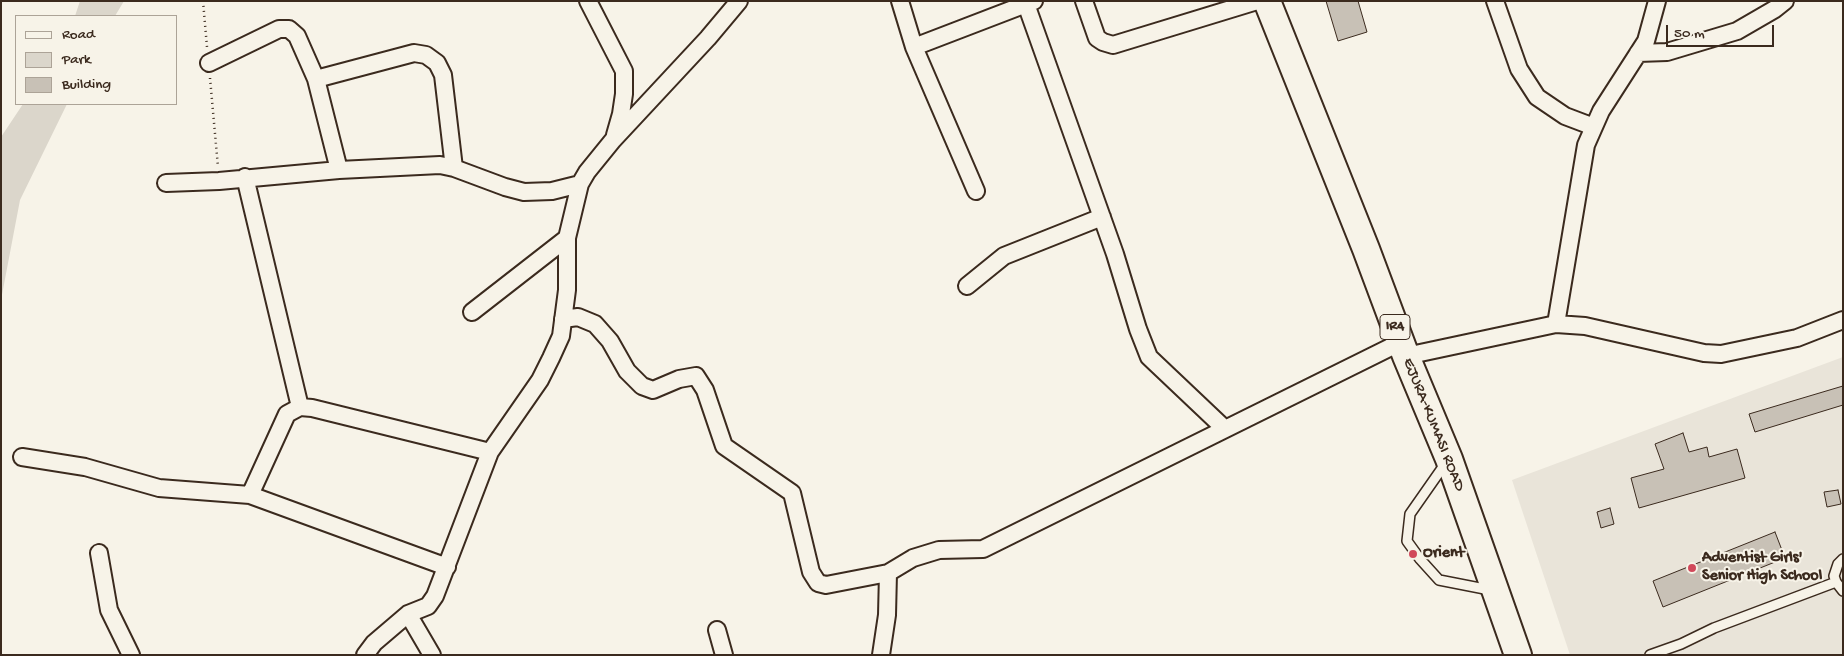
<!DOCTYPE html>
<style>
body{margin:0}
#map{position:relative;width:1844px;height:656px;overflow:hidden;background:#f7f3e8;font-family:"Gochi Hand",sans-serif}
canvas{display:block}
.frame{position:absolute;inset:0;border:2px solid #3b2a1e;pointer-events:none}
.legend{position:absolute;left:15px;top:15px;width:162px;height:90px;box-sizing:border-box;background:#f7f3e8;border:1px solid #aca397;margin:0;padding:6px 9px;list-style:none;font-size:15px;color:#3b2a1e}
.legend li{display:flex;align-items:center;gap:10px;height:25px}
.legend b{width:25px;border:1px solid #aca397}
.scale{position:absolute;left:1666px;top:25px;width:108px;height:22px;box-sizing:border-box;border:2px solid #3b2a1e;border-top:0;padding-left:6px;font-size:15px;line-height:18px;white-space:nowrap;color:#3b2a1e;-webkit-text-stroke:4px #f7f3e8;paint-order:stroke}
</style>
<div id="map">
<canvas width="1844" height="656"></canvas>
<div class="frame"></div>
<ul class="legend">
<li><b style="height:6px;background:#f7f3e8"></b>Road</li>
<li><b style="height:14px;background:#dbd6cb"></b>Park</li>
<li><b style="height:14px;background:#c8c1b6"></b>Building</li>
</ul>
<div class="scale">50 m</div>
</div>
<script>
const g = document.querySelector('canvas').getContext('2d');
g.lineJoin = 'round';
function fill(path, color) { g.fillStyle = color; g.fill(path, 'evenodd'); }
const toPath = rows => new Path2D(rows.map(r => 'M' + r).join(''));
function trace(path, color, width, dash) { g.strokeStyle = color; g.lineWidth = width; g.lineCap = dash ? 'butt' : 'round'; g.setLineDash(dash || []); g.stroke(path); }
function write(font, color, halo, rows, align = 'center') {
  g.font = font + ' "Gochi Hand",sans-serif'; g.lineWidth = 4; g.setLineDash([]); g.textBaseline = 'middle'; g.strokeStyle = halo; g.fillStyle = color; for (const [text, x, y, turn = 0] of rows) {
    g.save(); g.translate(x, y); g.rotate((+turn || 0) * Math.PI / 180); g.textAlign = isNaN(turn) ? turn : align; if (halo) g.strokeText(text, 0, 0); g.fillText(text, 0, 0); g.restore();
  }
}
fill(toPath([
 [1843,357,1843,655,1570,655,1512,480]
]), '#e9e4d9');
fill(toPath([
 [80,1,124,1,115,16,75,16],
 [23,104,67,104,20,200,1,300,1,137]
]), '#dbd6cb');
const building = toPath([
 [1326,1,1358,1,1367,32,1338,41,1326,1],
 [1843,386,1843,405,1755,432,1749,414,1843,386],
 [1683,433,1689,452,1707,447,1709,457,1737,449,1745,478,1639,508,1631,478,1664,469,1655,444,1683,433],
 [1838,490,1841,504,1827,507,1824,492,1838,490],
 [1610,508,1614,524,1601,528,1597,512,1610,508],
 [1775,532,1785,558,1663,607,1653,581,1775,532]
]);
fill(building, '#c8c1b6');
trace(building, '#3b2a1e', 1);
const lane = toPath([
 [1445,464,1410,514,1407,541,1420,559,1439,580,1490,590],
 [1843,559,1838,564,1834,576,1836,582,1843,591],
 [1650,655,1681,644,1714,628,1836,582]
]);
const street = toPath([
 [588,1,624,71,624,94,621,114,615,135],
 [900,1,914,47,976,191],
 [1084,1,1097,38,1103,42,1113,45,1257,1],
 [1495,1,1519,69,1537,97,1565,116,1594,127],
 [1026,4,1115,254,1138,329,1149,357,1225,429],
 [914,47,1034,1],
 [1638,53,1667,52,1737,31,1775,9,1785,1],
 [209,63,279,29,289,29,297,36,316,79,339,170],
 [316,79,414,53,426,55,437,63,443,75,454,168],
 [245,177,300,407],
 [166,183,219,181,339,170,440,165,454,168,505,187,524,192,552,191,580,184],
 [967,286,1004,256,1102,217],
 [472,312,567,238],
 [563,319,578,317,595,324,610,341,627,371,642,386,653,390,679,379,696,376,705,390,724,446,792,493,811,572,818,583,826,585,888,573],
 [1556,324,1586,145,1601,111,1646,41,1657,1],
 [1406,356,1556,324,1585,326,1704,353,1721,354,1797,338,1843,320],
 [22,457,85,467,159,488,250,495,447,567],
 [250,495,287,414,300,407,312,408,490,452],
 [99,553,109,610,131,655],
 [408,614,432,655],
 [717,630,724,655],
 [365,655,374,643,408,614,428,606,435,596,490,452,540,380,551,358,561,336,567,290,567,238,580,184,587,172,613,140,708,38,739,1],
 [881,655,887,615,888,573,913,558,939,550,983,549,1401,342]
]);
const primary = toPath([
 [1267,1,1366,249,1406,356,1449,459,1518,655]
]);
trace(lane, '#3b2a1e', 12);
trace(street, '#3b2a1e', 20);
trace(primary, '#3b2a1e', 30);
trace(toPath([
 [203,1,207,47],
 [210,78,218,167]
]), '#3b2a1e', 2.5, [1, 4]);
trace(lane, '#f7f3e8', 9);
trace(street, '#f7f3e8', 16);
trace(primary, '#f7f3e8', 26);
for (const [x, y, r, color] of [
 [1413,554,5,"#d1495b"],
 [1692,568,5,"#d1495b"]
]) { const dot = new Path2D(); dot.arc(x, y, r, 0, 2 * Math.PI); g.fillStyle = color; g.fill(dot); trace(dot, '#f7f3e8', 2); }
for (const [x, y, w] of [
 [1395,327,30]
]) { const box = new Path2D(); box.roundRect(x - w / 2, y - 12.5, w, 25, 4); g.fillStyle = '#f7f3e8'; g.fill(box); trace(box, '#3b2a1e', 1); }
write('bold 15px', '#3b2a1e', null, [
 ["IR4",1395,327]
]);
write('16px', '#3b2a1e', '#f7f3e8', [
 ["EJURA-KUMASI ROAD",1433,425,68]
]);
write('bold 16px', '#3b2a1e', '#f7f3e8', [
 ["Orient",1423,554],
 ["Adventist Girls'",1702,559],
 ["Senior High School",1702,577]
], 'left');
</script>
